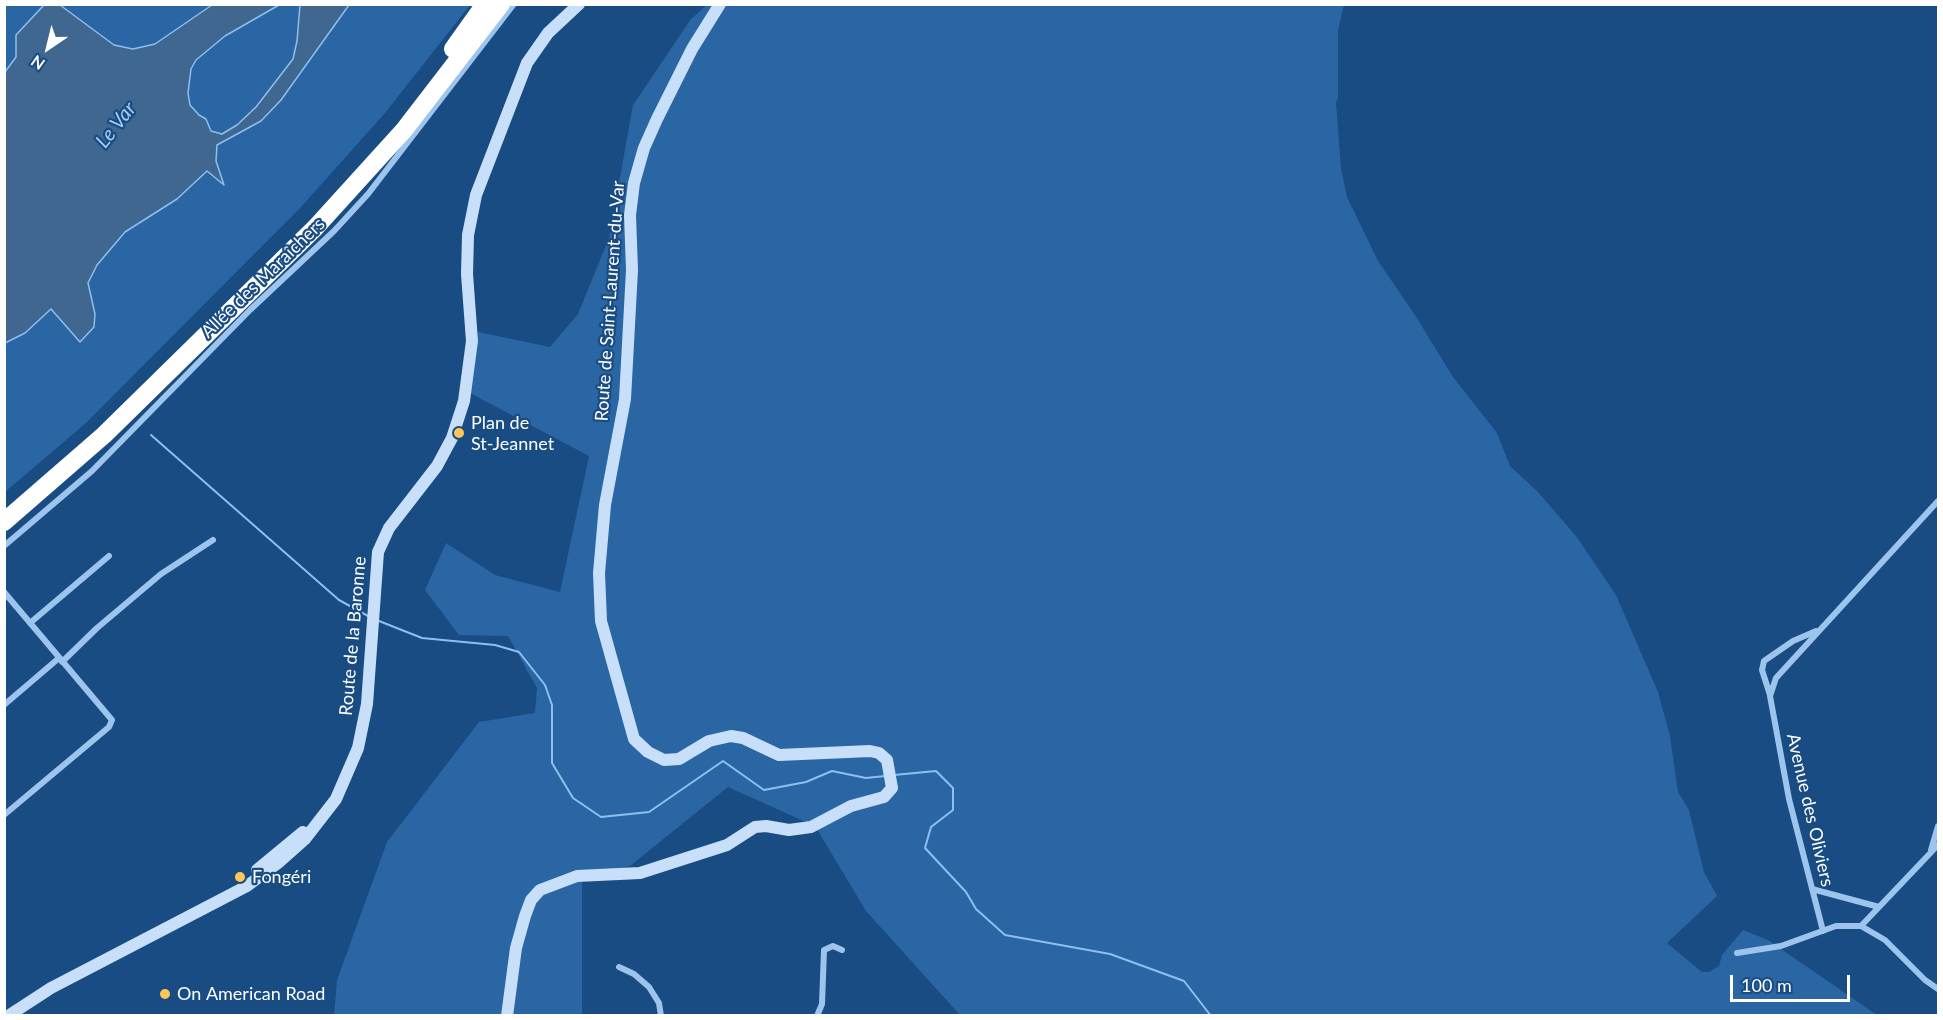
<!DOCTYPE html>
<meta charset="utf-8">
<style>
body{margin:0}
#map{position:relative;width:1943px;height:1020px;overflow:hidden;background:#184c83;font-family:Lato,sans-serif}
canvas{display:block}
.frame{position:absolute;inset:0;border:6px solid #fff;pointer-events:none}
.north{position:absolute;left:18px;top:18px;width:60px;height:60px;-webkit-text-stroke:4px #184c83;paint-order:stroke;rotate:215deg;font-size:16px;font-weight:700;line-height:24px;text-align:center;color:#fff}
.north::after{content:'';display:block;margin:auto;width:21px;height:27px;background:#fff;clip-path:polygon(50% 0,100% 100%,50% 72%,0 100%)}
.scale{position:absolute;left:1730px;top:975px;width:120px;height:27px;box-sizing:border-box;border:3px solid #fff;border-top:0;padding-left:8px;font-size:18px;line-height:21px;white-space:nowrap;color:#fff;-webkit-text-stroke:4px #184c83;paint-order:stroke}
</style>
<div id="map">
<canvas width="1943" height="1020"></canvas>
<div class="frame"></div>
<div class="north">N</div>
<div class="scale">100 m</div>
</div>
<script>
const g = document.querySelector('canvas').getContext('2d');
g.lineJoin = 'round';
function fill(path, color) { g.fillStyle = color; g.fill(path, 'evenodd'); }
const toPath = rows => new Path2D(rows.map(r => 'M' + r).join(''));
function trace(path, color, width, dash) { g.strokeStyle = color; g.lineWidth = width; g.lineCap = dash ? 'butt' : 'round'; g.setLineDash(dash || []); g.stroke(path); }
function write(font, color, halo, rows, align = 'center') {
  g.font = font + ' Lato,sans-serif'; g.lineWidth = 4.5; g.setLineDash([]); g.textBaseline = 'middle'; g.strokeStyle = halo; g.fillStyle = color; for (const [text, x, y, turn = 0] of rows) {
    g.save(); g.translate(x, y); g.rotate((+turn || 0) * Math.PI / 180); g.textAlign = isNaN(turn) ? turn : align; if (halo) g.strokeText(text, 0, 0); g.fillText(text, 0, 0); g.restore();
  }
}
fill(toPath([
 [708,4,1344,5,1338,30,1338,99,1336,102,1341,169,1347,197,1378,261,1415,315,1453,377,1497,433,1510,466,1538,492,1576,536,1616,595,1658,692,1670,736,1678,792,1689,810,1704,872,1717,896,1667,943,1702,972,1709,972,1719,966,1722,955,1743,930,1768,940,1877,1015,960,1015,866,911,815,826,728,787,630,866,582,878,582,1015,334,1016,337,980,387,842,479,722,535,713,537,688,508,636,459,635,425,590,446,543,495,575,560,592,589,456,470,393,478,332,550,347,578,314,609,238,633,105,691,19],
 [5,5,44,5,16,35,16,57,5,72],
 [60,5,212,5,155,44,133,49,114,45],
 [279,5,300,5,297,41,293,59,256,107,237,125,222,134,211,131,206,119,199,115,190,105,188,93,191,69,196,60,225,36],
 [349,5,470,5,385,113,301,207,86,423,5,492,5,343,25,333,51,309,80,342,94,327,95,314,88,283,97,265,125,232,177,199,207,170,223,184,216,161,216,145,261,121,281,100]
]), '#2a66a3');
const water = toPath([
 [44,5,60,5,114,45,133,49,155,44,212,5,279,5,225,36,196,60,191,69,188,93,190,105,199,115,206,119,211,131,222,134,237,125,256,107,293,59,297,41,300,5,349,5,281,100,261,121,217,145,216,161,224,185,207,171,177,199,125,232,97,265,88,283,95,314,94,327,80,342,51,309,25,333,5,343,5,72,16,57,16,35,44,5]
]);
fill(water, '#406790');
trace(water, '#8ebfef', 1.5);
trace(toPath([
 [151,435,339,600,368,616],
 [379,621,422,638,495,645,519,652,545,685,552,705,552,763,573,798,601,817,649,812,723,761,764,790,806,782,832,771,866,778,885,776],
 [894,775,936,771,953,788,953,810,931,827,925,848,966,892,976,909,1005,935,1110,954,1184,981,1211,1016]
]), '#8ebfef', 2);
trace(toPath([
 [4,546,92,471,250,310,334,231,368,194,514,4],
 [4,592,112,720,109,727,4,815],
 [30,623,109,556],
 [62,662,97,628,161,574,213,540],
 [1770,695,1762,670,1764,661,1793,641,1816,631],
 [4,705,59,658],
 [1931,850,1938,826],
 [1812,889,1879,907],
 [1861,926,1885,940,1925,980,1938,989],
 [1823,931,1789,799,1770,696,1776,678,1938,501],
 [1737,953,1781,946,1836,926,1861,926,1938,845],
 [619,967,634,974,649,987,659,1003,661,1016],
 [817,1016,822,1004,824,950,833,946,842,950]
]), '#9cc4ec', 6);
trace(toPath([
 [257,870,303,832],
 [8,1016,51,988,247,886,278,863,305,839,336,799,358,748,367,704,378,552,389,528,437,466,452,438,464,401,472,341,467,274,468,235,476,195,527,63,548,33,579,4],
 [507,1016,516,948,525,916,531,900,540,890,577,876,640,873,727,845,755,827,766,826,789,830,811,827,851,806,884,797,892,788,887,760,879,753,870,751,779,755,743,738,731,736,709,741,679,759,664,760,648,752,634,739,601,621,599,573,605,505,625,399,632,270,630,215,634,183,644,148,657,119,692,49,720,4]
]), '#c8dff9', 12);
trace(toPath([
 [453,49,485,4],
 [4,522,104,435,315,228,404,130,501,4]
]), '#fff', 18);
for (const [x, y, r, color] of [
 [459,433,6,"#ffc757"],
 [240,877,6,"#ffc757"],
 [165,994,6,"#ffc757"]
]) { const dot = new Path2D(); dot.arc(x, y, r, 0, 2 * Math.PI); g.fillStyle = color; g.fill(dot); trace(dot, '#184c83', 2); }
write('18px', '#fff', '#184c83', [
 ["Allée des Maraîchers",263,278,-44],
 ["Route de Saint-Laurent-du-Var",610,301,-86],
 ["Route de la Baronne",353,636,-85],
 ["Avenue des Oliviers",1810,810,77]
]);
write('18px', '#fff', '#184c83', [
 ["Plan de",471,423],
 ["St-Jeannet",471,444],
 ["Fongéri",252,877],
 ["On American Road",177,994]
], 'left');
write('italic 20px', '#a7cef4', '#184c83', [
 ["Le Var",116,125,-52]
]);
</script>
